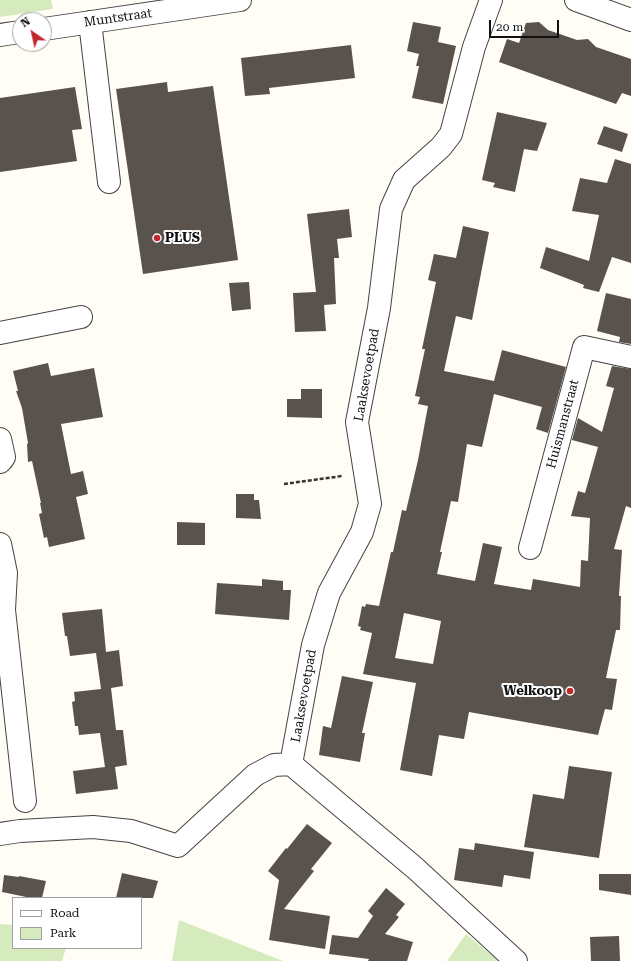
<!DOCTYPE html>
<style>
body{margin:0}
#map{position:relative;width:631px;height:961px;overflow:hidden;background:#fffdf5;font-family:"Roboto Serif",serif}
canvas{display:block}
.legend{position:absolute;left:12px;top:897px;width:130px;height:52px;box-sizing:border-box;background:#fff;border:1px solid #a0a0a0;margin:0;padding:5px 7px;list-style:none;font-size:12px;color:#111}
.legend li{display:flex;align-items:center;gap:8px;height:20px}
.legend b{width:20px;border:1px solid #a0a0a0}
.north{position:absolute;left:12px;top:12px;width:40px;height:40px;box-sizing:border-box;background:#fff;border:1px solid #a0a0a0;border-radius:50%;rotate:326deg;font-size:11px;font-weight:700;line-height:16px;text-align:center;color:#111}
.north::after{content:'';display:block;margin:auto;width:14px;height:18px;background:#c4262e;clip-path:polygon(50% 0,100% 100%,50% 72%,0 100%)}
.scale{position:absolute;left:489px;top:20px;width:70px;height:18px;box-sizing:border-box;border:2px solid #111;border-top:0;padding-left:5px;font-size:12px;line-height:14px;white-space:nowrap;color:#111;-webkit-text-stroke:3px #fff;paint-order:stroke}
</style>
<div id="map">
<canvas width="631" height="961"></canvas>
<ul class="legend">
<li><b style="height:5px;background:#fff"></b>Road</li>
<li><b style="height:11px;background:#d5ebbd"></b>Park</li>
</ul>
<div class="north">N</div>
<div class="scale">20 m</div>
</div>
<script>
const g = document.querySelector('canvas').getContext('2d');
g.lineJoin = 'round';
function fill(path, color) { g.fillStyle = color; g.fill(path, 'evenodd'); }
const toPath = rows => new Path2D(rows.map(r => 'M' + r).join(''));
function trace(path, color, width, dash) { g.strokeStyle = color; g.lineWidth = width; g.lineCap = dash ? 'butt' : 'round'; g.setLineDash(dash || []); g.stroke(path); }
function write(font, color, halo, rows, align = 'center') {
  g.font = font + ' "Roboto Serif",serif'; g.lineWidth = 4; g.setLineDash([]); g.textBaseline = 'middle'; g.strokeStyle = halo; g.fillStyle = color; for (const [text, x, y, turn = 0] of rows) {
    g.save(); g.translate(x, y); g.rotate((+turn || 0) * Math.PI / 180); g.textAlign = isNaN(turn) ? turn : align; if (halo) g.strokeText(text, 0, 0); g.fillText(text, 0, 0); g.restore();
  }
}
fill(toPath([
 [0,0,51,0,53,9,0,17],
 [179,920,283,961,172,961],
 [0,924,13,925,13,948,66,948,62,961,0,961],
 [466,934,499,961,447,961]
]), '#d5ebbd');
fill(toPath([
 [413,22,441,27,438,42,456,46,443,104,412,98,419,66,416,66,419,54,407,51],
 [539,22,548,30,577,40,588,39,596,47,631,59,631,96,622,93,616,104,499,62,507,39,519,43,526,23],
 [351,45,355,78,269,88,270,94,245,96,241,58],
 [167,82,168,92,213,86,238,260,143,274,116,89],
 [75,87,82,129,72,130,77,161,0,172,0,98],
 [497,112,547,123,537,151,524,149,515,192,493,187,495,183,482,180],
 [604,126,628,134,622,152,597,144],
 [615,159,631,164,631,263,612,257,599,292,583,288,584,285,540,268,546,247,589,261,599,215,572,211,580,178,607,183],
 [349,209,352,237,337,239,339,258,334,258,336,304,324,305,326,331,295,332,293,293,316,292,307,214],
 [463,226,489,232,472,320,456,316,444,371,494,381,502,350,566,367,548,433,536,429,542,407,494,394,482,447,467,444,458,502,451,501,440,552,442,552,437,574,475,581,483,543,502,547,494,584,531,590,533,579,580,587,581,560,588,561,590,518,571,516,578,491,585,493,598,447,572,440,578,418,602,432,614,388,606,386,612,366,631,369,631,508,626,506,614,549,622,550,619,596,621,596,620,630,616,630,606,678,617,679,612,710,605,709,598,735,469,712,464,739,439,735,432,776,400,770,416,683,363,674,372,633,360,630,361,627,358,626,362,606,365,607,366,604,379,606,391,552,393,552,402,510,406,511,418,460,428,406,418,404,420,397,415,396,425,349,422,349,436,282,428,280,434,254,456,258],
 [404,613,441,621,433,664,395,658],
 [249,282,251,309,232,311,229,283],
 [606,293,631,299,631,344,619,342,620,337,597,331],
 [48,363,51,376,94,368,103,417,61,424,71,474,83,471,88,494,76,497,85,539,49,547,47,537,44,538,39,514,42,513,40,503,41,503,32,461,28,462,27,444,28,443,22,408,16,391,18,391,13,371],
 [301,389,322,389,322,418,287,417,287,399,301,399],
 [236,494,254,494,254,500,259,500,261,519,236,518],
 [177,522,205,523,205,545,177,545],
 [262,579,283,581,283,590,291,590,289,620,215,614,217,583,262,586],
 [102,609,106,652,119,650,123,686,111,688,116,730,123,730,127,765,115,767,118,789,76,794,73,771,105,767,100,733,79,735,78,726,75,726,72,702,75,701,74,692,101,689,96,653,70,656,67,636,65,636,62,613],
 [342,676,373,682,362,733,365,733,360,762,319,755,323,726,331,728],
 [569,766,612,772,599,858,524,847,533,794,564,799],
 [307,824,332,843,311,869,314,871,284,909,330,916,325,949,269,940,279,880,268,871,286,848,287,849],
 [475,843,534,852,530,879,504,875,502,887,454,880,459,848,474,850],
 [122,873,158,881,153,898,116,898],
 [599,874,631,874,631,895,599,890],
 [4,875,19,877,19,876,46,881,42,898,31,898,2,892],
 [386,888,405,904,396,915,399,917,385,934,413,942,407,961,368,961,369,959,329,954,332,935,358,938,373,916,368,911],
 [619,936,620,961,591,961,590,937]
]), '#5a524d');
const minor = toPath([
 [576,0,631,20],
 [90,22,109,182],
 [44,29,240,0],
 [0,35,20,32],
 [0,333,81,317],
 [0,439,4,457,2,460,0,462],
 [0,544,6,573,4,610,25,801],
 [530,548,584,347,631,357],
 [291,764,313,645,329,593,362,532,370,504,357,422,379,308,391,209,404,180,441,147,451,134,474,47,491,0],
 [0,834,20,831,93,827,131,831,178,846,255,775,274,765,291,764,415,868,516,961]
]);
trace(minor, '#444', 24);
trace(toPath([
 [284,484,342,476]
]), '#333', 2.5, [4, 2]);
trace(minor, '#fff', 22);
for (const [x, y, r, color] of [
 [157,238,4,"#c4262e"],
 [570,691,4,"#c4262e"]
]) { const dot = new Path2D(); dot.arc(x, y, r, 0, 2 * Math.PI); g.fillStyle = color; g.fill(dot); trace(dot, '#fff', 1.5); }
write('13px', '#111', '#fff', [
 ["Muntstraat",118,18,-8],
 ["Laaksevoetpad",367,375,-80],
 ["Huismanstraat",563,424,-75],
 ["Laaksevoetpad",304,696,-80]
]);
write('bold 13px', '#111', '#fff', [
 ["PLUS",165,238],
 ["Welkoop",562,691,"right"]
], 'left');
</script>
